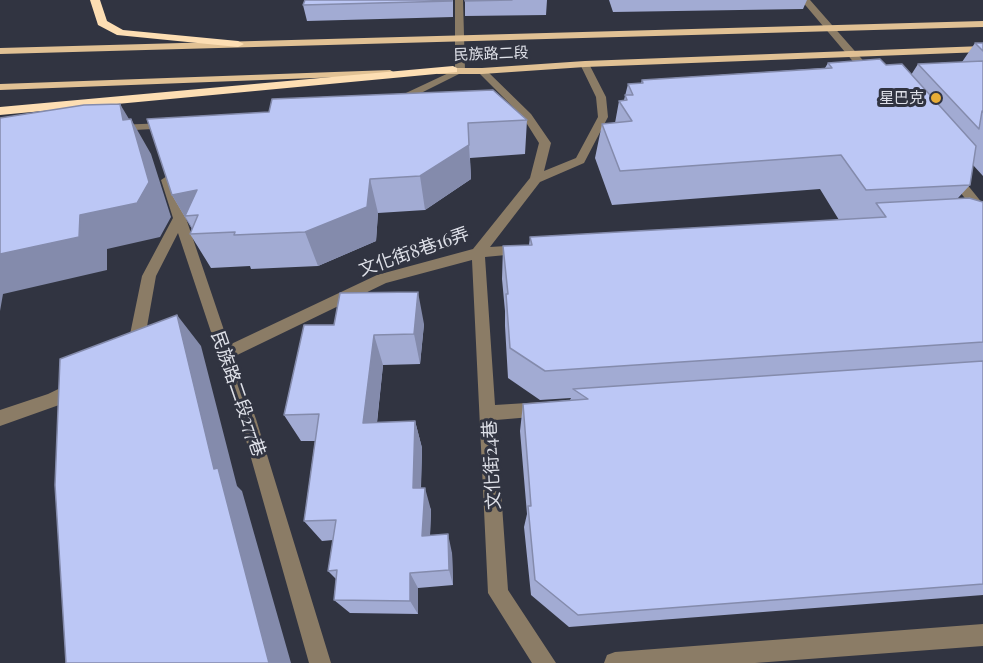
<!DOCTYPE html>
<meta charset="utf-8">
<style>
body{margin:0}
canvas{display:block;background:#313441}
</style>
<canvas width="983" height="663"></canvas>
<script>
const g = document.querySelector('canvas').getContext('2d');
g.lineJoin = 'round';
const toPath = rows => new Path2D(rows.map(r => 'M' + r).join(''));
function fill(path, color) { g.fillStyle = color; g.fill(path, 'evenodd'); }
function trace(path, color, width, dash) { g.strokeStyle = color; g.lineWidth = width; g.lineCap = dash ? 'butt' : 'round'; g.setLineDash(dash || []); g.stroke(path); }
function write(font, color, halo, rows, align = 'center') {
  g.font = font + ' "Playfair Display","Noto Sans TC",serif'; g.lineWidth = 6; g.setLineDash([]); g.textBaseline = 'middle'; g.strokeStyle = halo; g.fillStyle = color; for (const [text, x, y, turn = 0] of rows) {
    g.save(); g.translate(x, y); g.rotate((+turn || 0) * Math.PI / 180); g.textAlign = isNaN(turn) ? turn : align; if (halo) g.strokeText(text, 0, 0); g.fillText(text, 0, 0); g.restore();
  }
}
fill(toPath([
 [455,0,463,0,465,71,399,104,391,104,391,100,455,70,455,0],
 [801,0,810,0,875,74,875,78,867,78,801,0],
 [582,62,588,62,606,97,608,117,584,163,540,182,490,247,522,245,529,250,527,253,485,257,495,405,543,402,549,404,551,409,549,414,543,416,496,420,508,590,556,663,532,663,488,593,472,260,386,283,233,357,256,419,331,663,309,663,240,419,178,233,156,276,143,349,140,353,135,355,130,353,127,349,142,276,173,218,161,180,167,176,173,180,229,345,377,275,473,249,530,178,539,143,522,116,477,71,485,69,531,114,551,143,544,171,576,158,598,117,596,97,580,64,582,62],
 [167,123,171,124,171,128,116,131,111,128,116,125,167,123],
 [953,171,957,172,983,204,983,217,979,216,949,178,949,172,953,171],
 [75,381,81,383,83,388,81,393,59,405,0,426,0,410,48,394,75,381],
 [983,624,983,646,755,663,604,663,607,655,615,652,983,624]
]), '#8b7c66');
fill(toPath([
 [983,21,983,27,0,54,0,48,983,21],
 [983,46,983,52,585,67,482,74,438,74,433,71,438,68,482,68,585,61,983,46],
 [390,70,395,73,393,75,0,90,0,84,390,70]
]), '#e1c194');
fill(toPath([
 [90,0,100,0,107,21,123,30,238,41,244,44,238,47,117,35,98,25,90,0],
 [453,66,457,68,457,72,0,115,0,107,453,66]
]), '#fddeb3');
fill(toPath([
 [453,0,453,17,307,21,303,5],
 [465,0,547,0,546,15,465,16],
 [609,0,807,0,803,9,613,12],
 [975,43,983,43,983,176,973,165,970,185,958,198,983,202,983,595,569,627,531,595,524,527,527,514,520,431,523,404,570,400,571,398,540,400,508,378,505,326,505,311,502,279,503,246,529,245,530,237,839,220,820,189,612,205,595,158,602,124,615,123,619,101,624,100,628,84,641,83,642,80,825,68,828,63,886,65,911,75,918,64,962,62],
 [269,112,527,120,525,154,470,158,471,179,425,210,378,213,376,241,318,266,251,269,250,266,211,268,190,234,192,229,172,195],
 [424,324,420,364,383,365,377,423,415,421,422,448,421,488,431,510,430,536,452,553,453,585,418,588,418,614,350,613,334,600,336,579,328,571,333,540,322,541,304,521,315,441,301,441,284,415,304,325]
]), '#a2abd3');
fill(toPath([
 [120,104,132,124,131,119,151,154,171,217,160,237,107,249,107,270,3,294,0,311,0,254,80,215,123,120],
 [469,145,471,179,425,210,420,176],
 [370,179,378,213,376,241,318,266,305,232],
 [197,190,198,215,185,216,193,229,192,229,172,195],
 [418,292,424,324,420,364,414,334],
 [177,315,201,346,237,486,242,491,291,663,269,663,214,469],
 [374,335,383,365,374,449,363,423],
 [415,421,422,448,420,510,413,488],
 [425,488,431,510,429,555,422,536],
 [448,534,452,553,453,585,449,570],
 [410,573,418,588,418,614,410,601]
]), '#848bac');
const building = toPath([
 [305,0,452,0,452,1,303,5,305,0],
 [465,0,512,0,465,1,465,0],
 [975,43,983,43,983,51,975,43],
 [880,59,886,65,902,64,976,146,970,185,866,190,841,155,620,171,602,124,632,121,619,101,627,100,625,95,633,95,628,84,643,83,642,80,832,68,828,63,880,59],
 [983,61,983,112,982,111,979,129,918,64,983,61],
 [493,90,527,120,468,123,469,145,420,176,370,179,367,207,305,232,234,235,235,232,190,234,198,215,185,216,197,190,172,195,147,119,269,112,272,99,493,90],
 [120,104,123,120,131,119,149,182,137,203,80,215,79,237,0,254,0,118,84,105,120,104],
 [969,198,983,202,983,342,545,371,510,348,506,294,508,294,503,246,532,245,530,237,886,217,876,203,969,198],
 [418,292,414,334,374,335,363,423,415,421,413,488,425,488,422,536,448,534,449,570,410,573,410,601,334,600,337,570,328,571,336,520,304,521,319,414,284,415,304,325,334,325,340,293,418,292],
 [177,315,214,469,218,468,269,663,66,663,55,485,60,359,177,315],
 [983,361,983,584,578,615,535,580,528,506,531,506,523,404,588,399,573,389,983,361]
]);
fill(building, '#bcc7f5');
trace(building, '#848bac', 1.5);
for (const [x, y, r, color] of [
 [936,98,6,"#e7ac37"]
]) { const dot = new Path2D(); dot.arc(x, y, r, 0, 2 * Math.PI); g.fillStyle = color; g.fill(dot); trace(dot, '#313441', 2); }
write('15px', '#dfe1e9', '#313441', [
 ["民族路二段",491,54,-2]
]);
write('15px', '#dfe1e9', '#313441', [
 ["星巴克",924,98]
], 'right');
write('18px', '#dfe1e9', '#313441', [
 ["文化街8巷16弄",414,252,-19],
 ["民族路二段277巷",238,394,71],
 ["文化街24巷",492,465,-93]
]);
</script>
